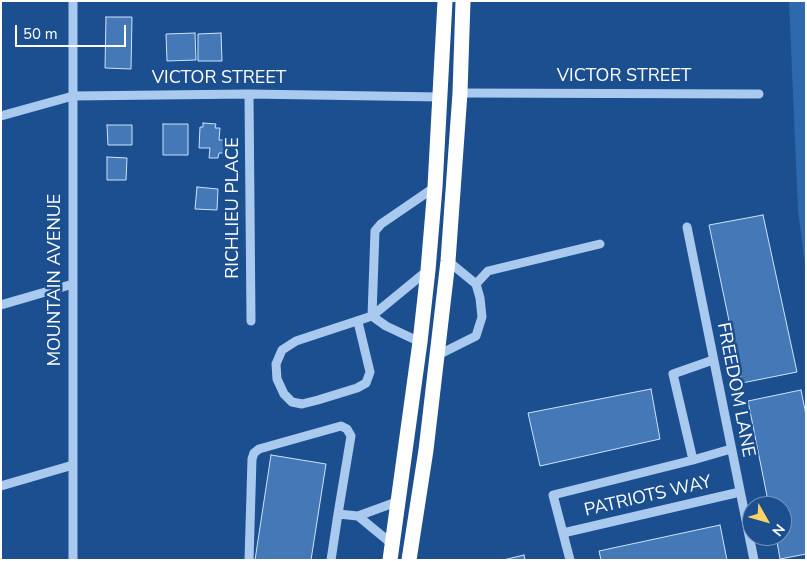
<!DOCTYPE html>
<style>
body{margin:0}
#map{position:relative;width:807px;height:561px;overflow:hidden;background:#1b4f8f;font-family:"Nunito Sans",sans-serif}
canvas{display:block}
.frame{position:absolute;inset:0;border:2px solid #fff;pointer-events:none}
.north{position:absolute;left:742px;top:496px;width:50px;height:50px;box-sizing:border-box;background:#1b4f8f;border:1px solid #7695bc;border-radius:50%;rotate:128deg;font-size:14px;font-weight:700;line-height:20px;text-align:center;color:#fff}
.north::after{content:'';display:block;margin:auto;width:18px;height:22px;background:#ffd166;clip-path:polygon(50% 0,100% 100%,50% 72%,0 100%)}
.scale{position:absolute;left:15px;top:25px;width:111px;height:22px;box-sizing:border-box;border:2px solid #fff;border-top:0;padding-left:6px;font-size:15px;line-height:18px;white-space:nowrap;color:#fff;-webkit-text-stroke:4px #1b4f8f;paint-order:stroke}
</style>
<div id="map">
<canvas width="807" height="561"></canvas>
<div class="frame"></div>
<div class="north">N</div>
<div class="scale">50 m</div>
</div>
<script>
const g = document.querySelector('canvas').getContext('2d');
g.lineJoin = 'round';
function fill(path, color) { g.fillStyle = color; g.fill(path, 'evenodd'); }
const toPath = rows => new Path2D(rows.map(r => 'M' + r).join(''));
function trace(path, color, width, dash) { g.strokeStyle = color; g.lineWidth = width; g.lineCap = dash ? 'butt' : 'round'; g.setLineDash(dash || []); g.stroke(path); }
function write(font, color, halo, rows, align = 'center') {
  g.font = font + ' "Nunito Sans",sans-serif'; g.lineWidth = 5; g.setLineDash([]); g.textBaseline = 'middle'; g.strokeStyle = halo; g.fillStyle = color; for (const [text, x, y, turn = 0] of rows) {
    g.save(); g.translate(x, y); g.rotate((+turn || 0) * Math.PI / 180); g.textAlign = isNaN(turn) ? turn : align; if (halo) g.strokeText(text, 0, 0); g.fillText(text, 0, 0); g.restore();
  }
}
fill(toPath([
 [789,1,806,1,806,273,798,210]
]), '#2e69ad');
const building = toPath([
 [106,17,132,17,131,69,105,68,106,17],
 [195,33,196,60,167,61,166,34,195,33],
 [221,33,222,61,198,61,198,34,221,33],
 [203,123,216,124,215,128,220,128,219,140,226,140,225,153,219,153,218,158,209,158,210,148,199,148,200,127,203,127,203,123],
 [163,124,188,124,188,155,163,155,163,124],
 [107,125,132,125,132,145,108,145,107,125],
 [107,157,127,158,126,180,107,180,107,157],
 [197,187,218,189,217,210,195,209,197,187],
 [763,215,797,372,742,383,709,225,763,215],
 [651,389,660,439,540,466,528,413,651,389],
 [801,390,806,415,806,554,780,559,776,536,782,536,782,506,769,506,748,401,801,390],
 [271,455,326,464,311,560,255,560,271,455],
 [720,525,727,560,601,560,599,551,720,525],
 [524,555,525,560,503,560,524,555]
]);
fill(building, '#4478b7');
trace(building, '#cfe3fa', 1);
trace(toPath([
 [460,93,759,94],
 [249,94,251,321],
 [1,116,73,96,249,94,440,97],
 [687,227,754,560],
 [476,284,488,271,600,244],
 [1,305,73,284],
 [358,322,370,372,366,383,357,388,318,400,302,404,292,402,284,394,277,379,276,364,282,350,296,341,372,316,375,231,381,224,435,187],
 [420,342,386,326,372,316,428,270],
 [438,355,476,336,482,317,480,298,476,284,448,261],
 [693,460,731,449],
 [1,486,73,465],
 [358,516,392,544],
 [563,533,740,492],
 [73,560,73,1],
 [249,560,252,459,254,453,259,449,341,426,347,429,351,436,338,514,358,516,399,501],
 [331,560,338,514],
 [570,560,553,495,693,460,673,374,713,360]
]), '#a9c9ee', 9);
trace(toPath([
 [390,560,420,342,428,270,435,187,445,1],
 [409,560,426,450,448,261,460,93,463,1]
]), '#fff', 15);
write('18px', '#fff', '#1b4f8f', [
 ["VICTOR STREET",624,77],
 ["VICTOR STREET",219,79],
 ["RICHLIEU PLACE",234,208,-90],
 ["MOUNTAIN AVENUE",56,280,-90],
 ["FREEDOM LANE",735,390,79],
 ["PATRIOTS WAY",648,497,-13]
]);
</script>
